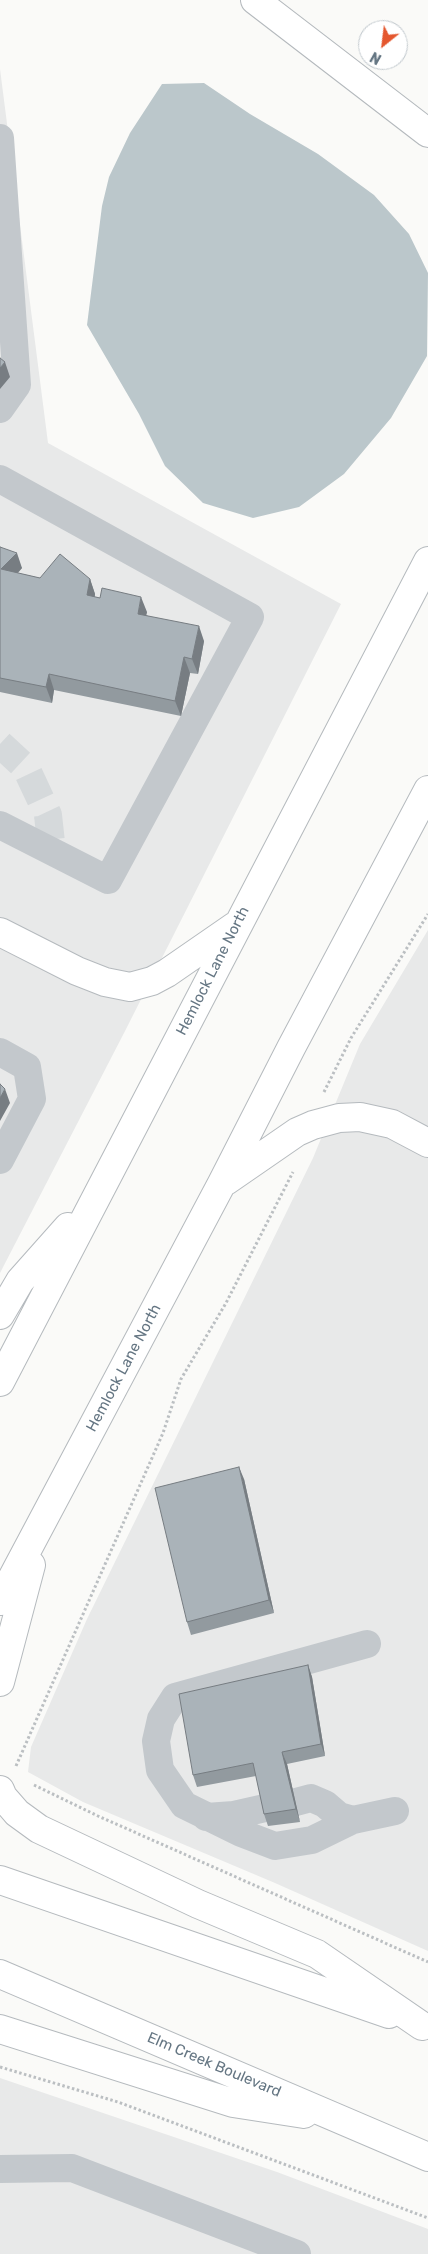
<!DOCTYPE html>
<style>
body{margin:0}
#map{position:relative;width:428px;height:2254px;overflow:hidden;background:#fafaf8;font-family:Rubik,sans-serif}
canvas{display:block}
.north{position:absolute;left:358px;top:20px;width:50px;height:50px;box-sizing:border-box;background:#fff;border:1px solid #c1c8cd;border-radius:50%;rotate:209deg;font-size:14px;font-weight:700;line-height:20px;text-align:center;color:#657683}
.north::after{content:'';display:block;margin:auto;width:18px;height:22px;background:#e4572e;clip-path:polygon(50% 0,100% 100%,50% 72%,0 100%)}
</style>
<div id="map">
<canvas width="428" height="2254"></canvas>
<div class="north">N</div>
</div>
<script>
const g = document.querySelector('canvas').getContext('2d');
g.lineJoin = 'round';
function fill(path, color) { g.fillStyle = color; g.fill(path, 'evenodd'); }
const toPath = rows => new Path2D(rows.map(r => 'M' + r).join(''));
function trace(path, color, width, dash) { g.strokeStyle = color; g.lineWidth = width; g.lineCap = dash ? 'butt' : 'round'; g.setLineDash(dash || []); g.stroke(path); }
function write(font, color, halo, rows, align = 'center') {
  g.font = font + ' Rubik,sans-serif'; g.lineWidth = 5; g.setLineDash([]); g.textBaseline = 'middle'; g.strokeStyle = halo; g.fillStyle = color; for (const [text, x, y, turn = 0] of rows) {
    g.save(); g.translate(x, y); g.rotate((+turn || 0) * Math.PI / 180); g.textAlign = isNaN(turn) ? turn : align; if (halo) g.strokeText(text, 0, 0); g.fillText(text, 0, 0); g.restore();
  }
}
fill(toPath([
 [0,69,48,443,341,604,124,1033,0,1273],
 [428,930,428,1951,275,1883,83,1802,28,1772,31,1747,87,1619,313,1158,360,1044],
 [0,2078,277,2172,428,2229,428,2254,0,2254]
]), '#e8e9e9');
fill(toPath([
 [204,83,250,114,318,154,374,195,409,234,428,273,427,356,391,418,344,474,299,507,253,518,203,503,165,466,139,414,87,325,102,206,109,177,130,133,162,84]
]), '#bbc7cb');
trace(toPath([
 [0,744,26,768,48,815,52,852]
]), '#d5d9db', 28, [28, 14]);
const major = toPath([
 [0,932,77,971,105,982,130,987,152,981,167,973,235,926],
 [226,1181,297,1132,313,1125,339,1118,360,1117,392,1124,428,1143],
 [0,1315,20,1281,68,1227],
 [0,1382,428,561],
 [0,1601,222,1183,291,1048,428,790],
 [0,1682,31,1565],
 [0,1790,3,1797,17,1813,39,1829,198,1904,317,1954,422,2026],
 [0,1880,389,2014],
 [0,1974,428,2157],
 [0,2029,233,2103,304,2114]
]);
const highway = toPath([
 [255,0,428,133]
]);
trace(major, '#b5babe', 30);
trace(highway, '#b4b9bd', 30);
trace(toPath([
 [324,1092,351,1038,428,914],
 [16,1766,163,1433,181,1379,226,1303,293,1172],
 [34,1785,98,1816,428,1962],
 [0,2067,118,2102,428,2218]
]), '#bbbfc2', 3, [2.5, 2.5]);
trace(toPath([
 [0,138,17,385,0,409],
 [0,479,250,617,108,880,0,825],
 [0,1052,27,1067,32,1099,0,1160],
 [367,1644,175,1697,161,1719,156,1741,160,1770,184,1805,241,1833,275,1846,312,1840,353,1820,395,1811],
 [296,1802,311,1798,325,1804,339,1816,353,1820],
 [206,1817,234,1815,265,1808],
 [0,2169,72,2168,297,2254]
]), '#c3c8cc', 28);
trace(major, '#fff', 28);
trace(highway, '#fff', 28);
fill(toPath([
 [0,547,22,568,18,573,40,578,90,579,95,594,95,597,147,612,146,615,204,641,198,674,190,673,181,716,54,690,52,703,0,692],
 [244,1479,274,1613,191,1635,187,1622],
 [308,1665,312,1677,325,1756,287,1764,300,1822,268,1826,264,1814,256,1776,197,1787,193,1775]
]), '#929a9f');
fill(toPath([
 [5,362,10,377,0,389,0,368],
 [17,553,22,568,6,585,1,569],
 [90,579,95,594,92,610,87,595],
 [141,597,147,612,143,629,138,614],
 [199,626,204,641,198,674,192,659],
 [184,657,190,673,181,716,175,701],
 [49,674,54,690,52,703,46,687],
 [5,1089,10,1103,0,1121,0,1098],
 [239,1467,244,1479,274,1613,269,1600],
 [308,1665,312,1677,325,1756,321,1744],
 [282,1752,287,1764,300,1822,296,1809]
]), '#777d82');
const building = toPath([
 [0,358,5,362,0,368,0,358],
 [0,547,17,553,1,569,40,578,60,554,90,579,87,595,100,598,102,588,141,597,138,614,199,626,192,659,184,657,175,701,49,674,46,687,0,678,0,547],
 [0,1084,5,1089,0,1098,0,1084],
 [239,1467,269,1600,187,1622,155,1488,239,1467],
 [308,1665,321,1744,282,1752,296,1809,264,1814,253,1763,193,1775,179,1694,308,1665]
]);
fill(building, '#aab3b9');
trace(building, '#777d82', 1);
write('15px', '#657683', '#fff', [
 ["Hemlock Lane North",213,971,-63],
 ["Hemlock Lane North",124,1368,-62],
 ["Elm Creek Boulevard",214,2065,23]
]);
</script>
